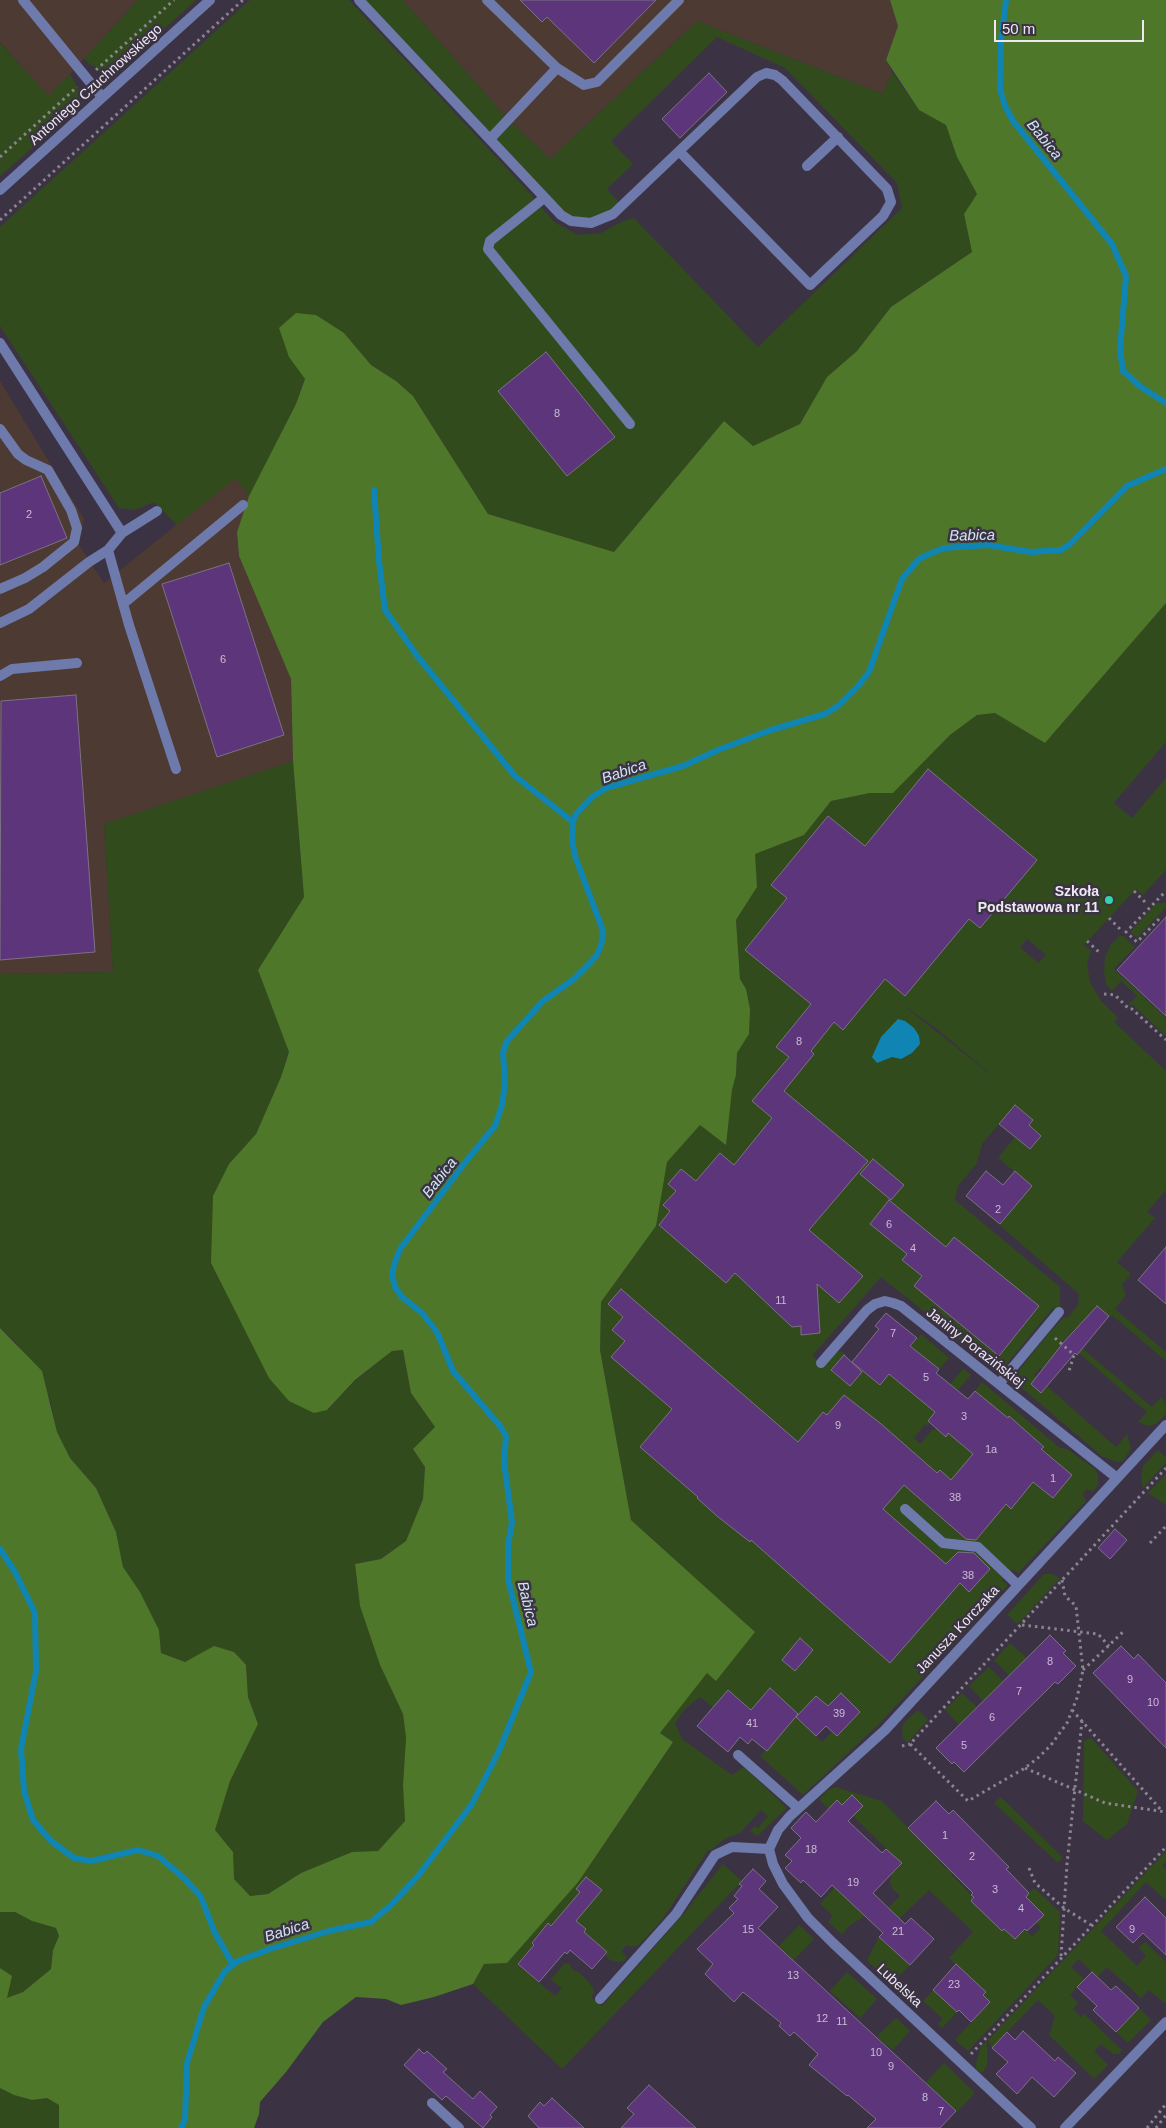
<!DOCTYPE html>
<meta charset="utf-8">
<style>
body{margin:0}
#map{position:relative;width:1166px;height:2128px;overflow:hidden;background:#3b3343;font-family:Helvetica,sans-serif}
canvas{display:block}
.scale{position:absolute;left:994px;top:20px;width:150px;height:22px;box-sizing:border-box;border:2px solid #ede8f2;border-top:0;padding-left:6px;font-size:15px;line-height:18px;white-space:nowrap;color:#ede8f2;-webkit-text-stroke:4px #3b3343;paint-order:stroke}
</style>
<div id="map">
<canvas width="1166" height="2128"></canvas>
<div class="scale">50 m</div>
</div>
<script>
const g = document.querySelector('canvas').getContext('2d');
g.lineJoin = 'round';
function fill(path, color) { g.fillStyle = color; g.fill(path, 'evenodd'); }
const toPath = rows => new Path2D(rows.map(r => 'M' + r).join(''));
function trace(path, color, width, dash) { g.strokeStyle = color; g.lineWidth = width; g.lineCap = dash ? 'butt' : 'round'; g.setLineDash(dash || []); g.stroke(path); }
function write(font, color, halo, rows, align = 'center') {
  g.font = font + ' Helvetica,sans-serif'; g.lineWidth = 5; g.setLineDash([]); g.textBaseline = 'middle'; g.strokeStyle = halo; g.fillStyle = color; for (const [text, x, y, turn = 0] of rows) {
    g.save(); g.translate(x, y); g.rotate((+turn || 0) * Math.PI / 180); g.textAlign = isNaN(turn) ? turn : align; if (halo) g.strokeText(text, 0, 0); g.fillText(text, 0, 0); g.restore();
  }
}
fill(toPath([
 [0,0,138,0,49,97,0,42],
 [403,0,890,0,898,26,886,60,892,72,883,94,697,21,550,159,505,116],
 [0,381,84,519,79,545,104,583,236,477,249,496,237,532,239,556,291,679,293,761,104,824,113,972,0,974]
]), '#4d3a32');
fill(toPath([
 [138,0,196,0,116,72,104,72,91,65,84,59],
 [250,0,349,0,525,188,554,222,578,235,601,233,623,221,634,218,758,347,902,208,897,183,785,68,717,37,611,141,633,164,607,189,622,206,603,220,571,221,359,0,403,0,505,116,550,159,697,21,883,94,892,72,919,110,946,125,957,157,977,194,964,214,972,252,891,307,857,351,827,377,800,424,753,446,724,421,614,552,488,514,413,396,396,381,371,365,344,333,289,356,305,378,296,404,249,496,236,478,177,525,154,502,135,510,119,508,0,326,0,227],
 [0,43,49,96,70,74,81,94,78,108,0,176],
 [1166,603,1166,742,1114,803,1132,818,1166,778,1166,870,1143,895,1136,889,1084,945,1091,951,1087,964,1090,982,1101,1001,1118,1018,1114,1022,1166,1071,1166,1190,1147,1212,1155,1218,1117,1262,1131,1274,1122,1285,1126,1295,1115,1309,1166,1352,1166,1361,1112,1315,1109,1317,1097,1307,1078,1329,1076,1328,1062,1342,1075,1353,1073,1356,1061,1346,1049,1362,1060,1371,1053,1379,1040,1368,1034,1375,1039,1379,1034,1385,1042,1392,1047,1386,1116,1447,1127,1434,1131,1449,1123,1461,1117,1462,1103,1457,1017,1384,1016,1374,1048,1334,1064,1317,1067,1318,1078,1305,1079,1294,966,1196,1003,1185,1015,1172,998,1158,1015,1137,1030,1149,1041,1136,1029,1125,1033,1120,1015,1105,982,1144,977,1163,958,1186,955,1200,1060,1287,1060,1306,1056,1310,1053,1308,1000,1372,881,1277,812,1356,823,1365,834,1353,841,1351,845,1355,831,1370,850,1386,863,1371,880,1385,921,1334,949,1358,936,1373,950,1384,963,1369,971,1375,927,1426,925,1424,914,1438,920,1444,932,1430,937,1429,967,1401,982,1382,1060,1448,1067,1449,1095,1469,1098,1475,1098,1485,1093,1492,1087,1489,1083,1494,1086,1501,1018,1573,1013,1569,1002,1580,1008,1585,878,1725,803,1795,760,1756,780,1734,728,1690,713,1707,700,1697,685,1709,675,1723,682,1739,732,1775,744,1767,787,1808,757,1836,750,1831,755,1826,758,1828,768,1816,761,1810,740,1833,726,1838,710,1851,708,1850,662,1920,639,1945,632,1947,627,1945,621,1951,627,1957,624,1961,619,1962,610,1960,605,1955,607,1952,584,1932,586,1929,564,1911,550,1926,547,1924,531,1942,534,1945,517,1964,555,1996,562,1988,551,1980,564,1964,569,1963,573,1970,576,1972,578,1971,593,1987,594,1993,591,1997,602,2006,681,1917,723,1864,742,1881,562,2069,473,1984,484,1964,579,1881,673,1742,660,1733,707,1672,716,1680,754,1632,631,1520,600,1350,601,1302,656,1226,666,1162,700,1125,725,1144,732,1090,736,1075,737,1053,749,1034,746,989,740,979,736,920,757,887,754,854,804,835,831,801,870,793,893,793,950,735,977,715,995,713,1045,743],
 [1027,939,1046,955,1038,963,1020,947],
 [899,1002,937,1029,999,1081],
 [800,1639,813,1650,795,1671,782,1660],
 [841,1693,860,1712,837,1735,833,1731,822,1742,796,1717,816,1696,828,1706],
 [293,761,304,897,258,970,289,1051,281,1077,256,1134,229,1164,211,1263,240,1320,327,1410,355,1381,392,1351,403,1350,411,1393,435,1427,413,1449,425,1467,423,1499,406,1541,381,1559,355,1564,360,1606,380,1665,403,1714,406,1738,403,1785,405,1821,378,1851,352,1852,301,1873,268,1894,250,1896,233,1879,233,1852,215,1830,230,1781,258,1724,248,1697,246,1665,185,1662,161,1653,159,1630,140,1592,123,1567,116,1532,96,1488,70,1458,57,1432,50,1399,17,1344,0,1328,0,974,113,972,104,824],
 [1157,903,1166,903,1166,907,1137,938,1131,933,1131,931],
 [1119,936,1123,936,1135,947,1114,969,1166,1018,1166,1036,1133,1005,1127,1006,1137,996,1121,981,1112,991,1106,984,1104,971,1105,958,1110,946],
 [1083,1349,1152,1407,1161,1397,1165,1402,1166,1410,1165,1415,1156,1424,1149,1426,1138,1422,1147,1412,1079,1353],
 [1158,1450,1166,1458,1166,1463,1143,1488,1141,1480,1143,1466],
 [1166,1474,1166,1505,1148,1493],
 [1044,1574,1052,1574,1060,1578,1018,1624,1007,1615],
 [1010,1643,1029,1660,1021,1668,1018,1666,1009,1675,994,1660],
 [989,1667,1003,1681,983,1701,969,1686],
 [962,1693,977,1707,966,1717,969,1720,961,1727,945,1710],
 [918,1710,928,1720,907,1743,903,1738,902,1727,906,1721],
 [1091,1738,1138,1791,1127,1824,1107,1840,1083,1821,1084,1741],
 [835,1787,882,1801,916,1836,934,1849,931,1852,946,1869,948,1867,953,1871,951,1874,971,1895,974,1893,992,1921,1002,1931,1004,1929,1014,1939,1025,1929,1032,1936,1041,1928,1036,1922,1043,1915,1023,1899,1034,1888,1060,1912,1058,1955,968,2051,955,2040,990,2002,983,1995,986,1992,949,1958,973,1932,929,1890,900,1918,897,1918,887,1909,900,1896,892,1888,890,1882,893,1871,895,1872,902,1864,837,1800,829,1809,819,1799,828,1790],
 [1001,1797,1062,1857,1058,1863,994,1803],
 [1166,1851,1166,1862,1162,1866,1166,1870,1166,1900,1146,1882,1101,1931,1137,1966,1146,1956,1139,1948,1145,1942,1166,1962,1166,2004,1149,1990,1141,1998,1107,1967,1097,1977,1079,1959,1071,1967,1084,1979,1070,1995,1078,2003,1073,2009,1081,2017,1084,2014,1122,2050,1119,2054,1113,2054,1101,2044,1094,2051,1108,2065,1094,2079,1049,2035,1055,2016,1038,2000,992,2048,988,2040],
 [835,1887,865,1916,849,1926,842,1935,828,1922,833,1916,820,1904],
 [0,1912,15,1912,32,1921,56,1928,59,1936,53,1950,51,1969,23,1992,7,1999,4,1970,0,1968],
 [799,1925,814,1939,794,1960,779,1946],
 [879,1937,910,1965,891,1984,867,1960],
 [847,1972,877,1999,860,2018,830,1991],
 [933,1990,957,2012,942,2028,938,2024,943,2019,923,2001],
 [1139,2008,1151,2020,1128,2043,1116,2032],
 [896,2018,910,2031,893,2050,878,2038,878,2035],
 [987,2041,987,2066,982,2073,976,2069,976,2063,981,2047],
 [944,2063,975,2093,957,2112,925,2083],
 [0,2088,14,2095,32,2100,47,2098,59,2105,59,2128,0,2128]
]), '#324b1d');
fill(toPath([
 [890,0,1166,0,1166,603,1045,743,995,713,977,715,950,735,893,793,870,793,831,801,804,835,755,854,757,887,736,920,740,979,746,989,750,1009,749,1034,737,1053,736,1075,732,1090,726,1145,700,1125,667,1162,656,1226,601,1302,600,1350,631,1520,755,1632,716,1681,707,1673,660,1733,673,1742,579,1881,507,1963,484,1964,473,1984,434,1997,401,2005,386,1999,356,1997,323,2022,286,2072,260,2102,259,2114,254,2128,59,2128,59,2105,47,2098,32,2100,14,2095,0,2088,0,1968,12,1976,7,1998,23,1992,51,1969,53,1950,59,1936,56,1928,32,1921,15,1912,0,1912,0,1328,42,1371,57,1432,70,1458,96,1488,116,1532,123,1567,140,1592,159,1630,161,1653,185,1662,214,1646,234,1652,246,1665,248,1697,258,1724,230,1781,215,1830,233,1852,234,1879,250,1896,268,1894,301,1873,352,1852,378,1851,405,1821,403,1785,406,1738,403,1714,380,1665,360,1606,355,1564,381,1559,406,1541,423,1499,425,1467,413,1449,435,1427,411,1393,403,1350,392,1351,355,1380,327,1410,314,1413,289,1401,269,1378,211,1263,213,1196,229,1164,256,1134,281,1077,289,1052,258,970,304,897,293,761,291,679,239,556,237,532,249,496,296,404,305,379,289,357,279,328,296,313,316,315,344,333,371,365,396,381,413,396,488,514,614,552,724,421,753,446,800,424,827,377,857,351,891,307,972,252,964,214,977,194,957,157,946,125,919,110,886,60,898,26]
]), '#4e772a');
fill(toPath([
 [898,1019,905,1021,914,1028,919,1036,920,1044,912,1053,901,1059,892,1057,877,1063,872,1057,881,1037]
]), '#1085b3');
trace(toPath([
 [1006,0,1001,40,1000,89,1005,106,1013,121,1112,244,1126,276,1120,350,1123,371,1141,387,1166,403],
 [374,490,379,561,385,610,418,657,515,776,573,822],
 [0,1549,15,1572,35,1613,36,1671,21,1749,24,1791,33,1820,51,1841,74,1858,91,1861,138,1850,158,1856,185,1879,201,1897,214,1931,233,1965],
 [181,2128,185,2120,187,2063,204,2007,225,1971,238,1961,270,1949,329,1931,371,1922,391,1905,418,1876,472,1804,499,1751,531,1672,508,1579,508,1546,512,1522,504,1462,506,1436,500,1426,453,1371,437,1332,422,1313,402,1297,395,1287,392,1275,394,1265,400,1249,467,1160,495,1126,502,1105,505,1083,503,1053,507,1041,543,1001,574,979,589,964,597,955,601,945,603,936,602,928,575,856,572,840,573,822,576,814,592,797,606,788,683,766,718,750,771,730,825,714,838,706,858,686,869,672,902,579,919,559,929,554,944,548,988,545,1031,552,1061,550,1070,544,1127,486,1166,469]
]), '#1085b3', 6);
const building = toPath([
 [520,0,656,0,594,63,547,17,542,22,520,0],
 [709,73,727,92,680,138,662,119,709,73],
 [546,352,615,437,567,476,498,391,546,352],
 [41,476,67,538,0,565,0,493,41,476],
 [229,563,284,735,217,757,162,584,229,563],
 [76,695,95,952,0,960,1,701,76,695],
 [928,769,1037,860,980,928,969,919,905,996,885,979,843,1030,834,1022,811,1051,814,1054,784,1091,868,1161,809,1230,863,1276,839,1303,817,1284,820,1333,801,1335,801,1326,792,1327,735,1273,726,1283,659,1225,670,1211,663,1205,676,1191,668,1184,681,1169,696,1181,720,1153,734,1165,772,1118,752,1101,789,1057,776,1047,811,1004,745,950,787,898,771,885,828,816,865,846,928,769],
 [1166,917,1166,1016,1117,970,1166,917],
 [1015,1105,1033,1120,1029,1125,1041,1136,1030,1149,999,1124,1015,1105],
 [873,1159,904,1185,891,1200,860,1174,873,1159],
 [986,1171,1003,1185,1015,1171,1032,1186,1000,1224,966,1196,986,1171],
 [889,1200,946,1247,954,1237,1039,1306,999,1356,914,1286,922,1276,902,1260,907,1254,870,1224,889,1200],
 [1166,1247,1166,1304,1138,1280,1166,1247],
 [621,1289,798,1442,823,1412,827,1415,844,1395,880,1423,937,1473,940,1470,951,1480,973,1454,948,1433,946,1437,928,1421,935,1412,889,1374,880,1385,852,1362,879,1329,875,1326,886,1313,917,1338,910,1346,939,1369,936,1373,968,1399,975,1391,1008,1418,1009,1416,1044,1447,1041,1449,1072,1475,1053,1498,1033,1482,1011,1509,1006,1504,976,1540,966,1539,904,1485,883,1509,946,1564,958,1552,974,1553,990,1569,969,1592,960,1583,890,1663,751,1540,750,1542,717,1516,697,1498,698,1497,640,1447,672,1409,611,1357,625,1341,612,1330,623,1317,608,1304,621,1289],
 [1097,1306,1109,1316,1077,1355,1075,1353,1041,1393,1031,1384,1063,1343,1097,1306],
 [844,1355,862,1372,850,1386,831,1370,844,1355],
 [1115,1529,1127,1540,1110,1559,1098,1548,1115,1529],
 [1050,1635,1066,1651,1063,1653,1076,1666,1058,1684,1055,1682,964,1772,954,1762,952,1764,936,1748,1050,1635],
 [800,1638,813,1650,795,1671,782,1660,800,1638],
 [1121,1646,1134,1659,1138,1654,1166,1683,1166,1748,1093,1673,1121,1646],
 [770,1688,798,1714,767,1751,752,1739,748,1744,740,1737,728,1752,697,1726,728,1690,751,1710,770,1688],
 [841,1693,860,1712,837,1736,826,1726,816,1736,796,1717,816,1696,828,1706,841,1693],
 [852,1795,863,1806,848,1821,882,1853,886,1849,902,1863,873,1893,905,1924,911,1918,934,1939,910,1965,879,1937,883,1933,832,1885,821,1897,803,1880,801,1883,785,1868,792,1861,785,1855,801,1838,791,1828,806,1812,816,1822,837,1800,842,1805,852,1795],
 [936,1801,949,1814,953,1810,1009,1867,1006,1869,1029,1893,1026,1897,1044,1915,1027,1931,1025,1929,1015,1939,1004,1929,1002,1931,971,1901,974,1897,971,1895,973,1893,908,1828,936,1801],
 [753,1869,766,1881,759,1889,778,1907,758,1928,956,2111,940,2128,867,2128,876,2119,848,2095,847,2096,809,2065,818,2054,794,2032,790,2036,779,2026,781,2023,743,1992,734,2002,705,1974,713,1964,697,1949,734,1913,729,1908,738,1899,734,1896,742,1886,739,1884,753,1869],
 [586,1877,602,1890,576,1921,586,1929,584,1932,607,1952,592,1969,570,1950,567,1954,565,1952,539,1982,518,1964,534,1945,532,1943,548,1923,551,1926,580,1892,576,1889,586,1877],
 [1145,1897,1166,1918,1166,1955,1143,1933,1133,1943,1116,1927,1145,1897],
 [956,1964,986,1992,983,1995,990,2002,971,2022,959,2010,957,2012,933,1990,956,1964],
 [1092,1972,1111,1990,1116,1986,1139,2008,1116,2032,1093,2010,1097,2006,1077,1987,1092,1972],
 [1023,2031,1055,2061,1058,2057,1076,2073,1054,2097,1032,2077,1017,2094,996,2074,1008,2062,992,2048,1007,2032,1015,2040,1023,2031],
 [419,2049,424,2054,427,2051,447,2069,443,2072,473,2099,480,2091,497,2107,490,2115,492,2117,483,2128,446,2096,442,2100,404,2065,419,2049],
 [649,2085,696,2128,621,2128,634,2114,627,2108,649,2085],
 [552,2098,584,2128,539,2128,528,2116,540,2102,544,2106,552,2098]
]);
fill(building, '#5d357a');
trace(building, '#7b7284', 1);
trace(toPath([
 [96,70,174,0],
 [0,157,77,87],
 [0,220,243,0],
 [1134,891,1145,902],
 [1109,918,1120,929],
 [1159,919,1137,942,1126,932,1166,891],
 [1087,941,1100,953],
 [1104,994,1115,995,1129,1009,1132,1009,1166,1040],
 [1055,1338,1074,1355,1068,1374],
 [1150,1543,1166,1526],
 [1062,1580,1065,1596,1076,1606,1083,1670,1077,1698,1067,1723,1051,1745,1039,1757,1025,1768,968,1801,910,1744,1166,1468],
 [1022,1625,1098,1634,1109,1646],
 [1083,1670,1124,1631],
 [1072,1710,1161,1810],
 [902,1746,910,1744],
 [1025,1768,1105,1803,1166,1812],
 [1029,1868,1035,1883,1064,1908,1091,1925],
 [1061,1956,1067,1864,1082,1721],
 [971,2054,1166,1847],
 [1147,2128,1166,2104],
 [1156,2128,1166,2115]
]), '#8b8592', 3, [2.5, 4]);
trace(toPath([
 [23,0,102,97],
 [359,0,561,215,571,221,591,223,613,214,757,77,766,73,775,75,782,80,887,189,891,202,883,216,810,285,680,152],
 [487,0,557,68],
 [490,139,557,68,584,85,597,82,679,0],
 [807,166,838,137],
 [544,198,490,241,488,249,630,424],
 [0,343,122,533],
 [0,429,18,454,26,460,48,470,71,510,77,528,74,542,43,567,25,578,0,589],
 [108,550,129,625,176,769],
 [123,604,243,505],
 [0,623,29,609,89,562,108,550,122,533,157,511],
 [0,676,12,669,77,663],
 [821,1363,867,1310,875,1304,885,1301,893,1303,901,1306,1117,1478],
 [999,1384,1059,1312],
 [905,1509,943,1543,978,1547,1018,1585],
 [738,1755,798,1808],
 [600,1999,676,1914,715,1855,732,1847,769,1849],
 [432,2103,459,2128],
 [1065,2128,1166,2022]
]), '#6e7aac', 10);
trace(toPath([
 [0,190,210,0],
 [1031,2128,833,1943,808,1918,783,1884,773,1864,769,1849,778,1830,790,1816,885,1730,1166,1425]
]), '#6e7aac', 10);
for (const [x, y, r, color] of [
 [1109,900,5,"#33d4a8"]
]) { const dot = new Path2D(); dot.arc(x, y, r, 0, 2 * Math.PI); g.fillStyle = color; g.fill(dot); trace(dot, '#3b3343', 2); }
write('11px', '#c9bbd4', null, [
 ["8",557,414],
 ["2",29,515],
 ["6",223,660],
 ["8",799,1042],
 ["2",998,1210],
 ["6",889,1225],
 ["4",913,1249],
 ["11",781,1301],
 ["7",893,1334],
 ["5",926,1378],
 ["3",964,1417],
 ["9",838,1426],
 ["1a",991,1450],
 ["1",1053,1479],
 ["38",955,1498],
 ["38",968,1576],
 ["8",1050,1662],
 ["9",1130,1680],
 ["7",1019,1692],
 ["10",1153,1703],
 ["39",839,1714],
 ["6",992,1718],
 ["41",752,1724],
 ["5",964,1746],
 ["1",945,1836],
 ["18",811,1850],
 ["2",972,1857],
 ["19",853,1883],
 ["3",995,1890],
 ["4",1021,1909],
 ["15",748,1930],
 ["9",1132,1930],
 ["21",898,1932],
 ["13",793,1976],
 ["23",954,1985],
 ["12",822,2019],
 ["11",842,2022],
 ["10",876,2053],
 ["9",891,2067],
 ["8",925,2098],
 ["7",941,2112]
]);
write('14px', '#ede8f2', '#3b3343', [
 ["Antoniego Czuchnowskiego",96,85,-42],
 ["Janiny Porazińskiej",975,1348,38],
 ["Janusza Korczaka",958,1630,-47],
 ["Lubelska",899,1986,43]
]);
write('bold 14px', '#ede8f2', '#3b3343', [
 ["Szkoła",1099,892],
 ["Podstawowa nr 11",1099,908]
], 'right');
write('italic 15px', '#cfe5f1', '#3b3343', [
 ["Babica",1044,140,51],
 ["Babica",972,536,-1],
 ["Babica",624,772,-19],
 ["Babica",440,1178,-52],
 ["Babica",527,1604,76],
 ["Babica",287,1931,-18]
]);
</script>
